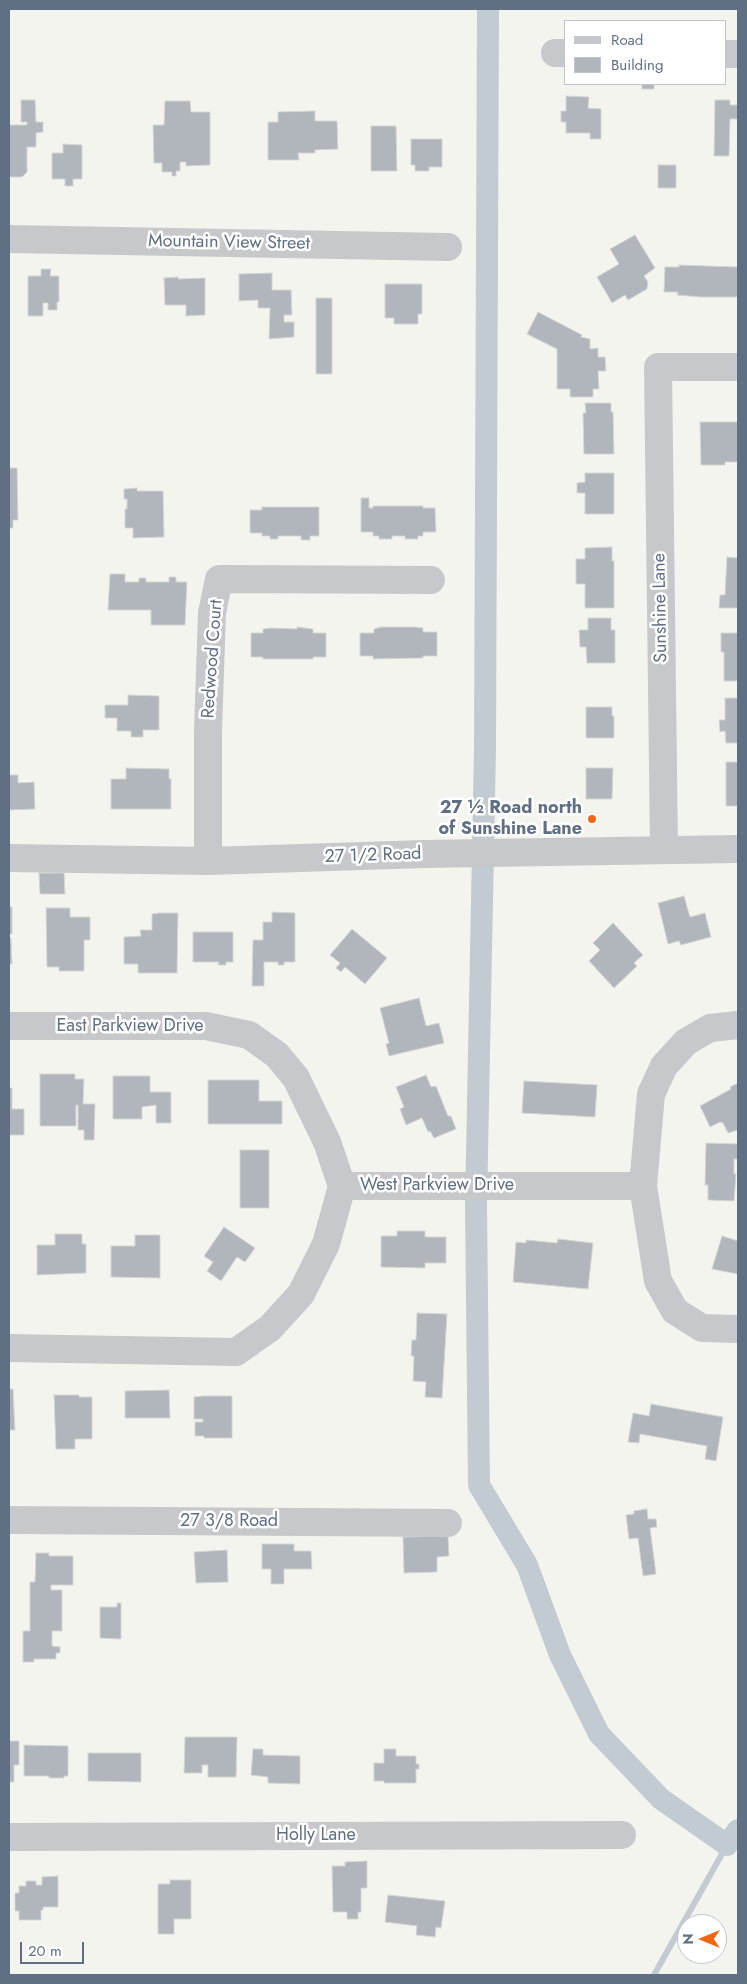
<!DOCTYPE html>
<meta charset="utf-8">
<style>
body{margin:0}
#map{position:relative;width:747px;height:1984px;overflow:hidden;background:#f4f4ef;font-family:Jost,sans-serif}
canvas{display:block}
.frame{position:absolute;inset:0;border:10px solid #606f83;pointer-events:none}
.legend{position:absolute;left:564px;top:20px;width:162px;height:65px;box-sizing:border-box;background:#fff;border:1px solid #bfc5cd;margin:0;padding:6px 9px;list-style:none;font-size:15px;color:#606f83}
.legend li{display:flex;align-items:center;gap:10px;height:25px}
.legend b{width:25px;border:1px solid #bfc5cd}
.north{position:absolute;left:677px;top:1914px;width:50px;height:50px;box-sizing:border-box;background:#fff;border:1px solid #bfc5cd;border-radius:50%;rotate:270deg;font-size:14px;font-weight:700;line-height:20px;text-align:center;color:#606f83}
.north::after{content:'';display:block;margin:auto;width:18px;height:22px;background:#f26812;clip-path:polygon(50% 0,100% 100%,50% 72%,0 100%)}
.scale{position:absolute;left:20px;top:1942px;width:64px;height:22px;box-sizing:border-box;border:2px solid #606f83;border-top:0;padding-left:6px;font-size:15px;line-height:18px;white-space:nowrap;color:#606f83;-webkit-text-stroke:4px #fff;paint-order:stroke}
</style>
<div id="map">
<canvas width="747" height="1984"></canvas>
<div class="frame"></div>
<ul class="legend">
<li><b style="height:6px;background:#c6c8cc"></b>Road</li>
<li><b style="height:14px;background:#b0b6bc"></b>Building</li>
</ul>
<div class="north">N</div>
<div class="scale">20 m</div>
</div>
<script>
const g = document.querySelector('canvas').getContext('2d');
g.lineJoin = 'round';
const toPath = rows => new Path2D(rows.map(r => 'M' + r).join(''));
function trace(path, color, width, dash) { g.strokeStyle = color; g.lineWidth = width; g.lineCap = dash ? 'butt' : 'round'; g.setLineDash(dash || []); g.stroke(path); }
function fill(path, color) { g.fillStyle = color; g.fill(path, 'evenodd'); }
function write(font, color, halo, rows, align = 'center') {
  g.font = font + ' Jost,sans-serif'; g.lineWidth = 5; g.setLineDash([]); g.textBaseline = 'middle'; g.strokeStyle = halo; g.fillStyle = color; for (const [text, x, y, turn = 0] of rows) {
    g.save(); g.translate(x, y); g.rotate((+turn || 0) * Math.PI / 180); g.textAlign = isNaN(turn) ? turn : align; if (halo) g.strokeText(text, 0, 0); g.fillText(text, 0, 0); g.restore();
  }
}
trace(toPath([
 [654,1975,727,1845]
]), '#c2cbd1', 6);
trace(toPath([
 [488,9,485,748,476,1205,479,1485,527,1565,560,1655,599,1734,661,1799,727,1845,738,1830]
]), '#c2cbd1', 22);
const building = toPath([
 [642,84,654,84,654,89,642,89,642,84],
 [566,96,589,97,588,108,601,109,601,139,590,139,590,133,566,133,566,122,561,122,561,111,566,111,566,96],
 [21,100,35,100,36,122,43,122,43,132,36,133,36,147,27,147,27,172,22,177,9,177,9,125,27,125,27,122,21,122,21,100],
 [715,100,730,100,730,105,738,105,738,119,730,119,729,156,714,156,715,100],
 [165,101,190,101,191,112,210,112,210,165,186,166,186,162,180,162,180,171,176,171,176,176,172,176,172,172,162,172,162,163,154,163,153,125,164,125,165,101],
 [315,111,315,121,337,121,338,149,315,150,315,153,298,153,299,160,268,160,268,122,278,122,278,112,315,111],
 [371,126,396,126,397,171,371,171,371,126],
 [411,139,442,139,442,167,429,167,429,171,415,171,415,165,411,165,411,139],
 [63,144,82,145,82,179,73,179,73,186,65,186,65,179,52,179,52,153,63,153,63,144],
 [658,165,676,165,676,188,658,188,658,165],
 [635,235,655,268,644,276,648,282,647,289,628,300,625,295,612,303,597,277,619,264,610,249,635,235],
 [679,265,738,267,738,297,701,297,677,295,678,292,664,292,665,267,679,267,679,265],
 [41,269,51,269,50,276,59,276,59,302,57,302,57,310,48,310,48,303,43,303,43,316,28,316,28,276,41,276,41,269],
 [272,273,272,290,291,290,292,315,284,315,284,322,294,322,294,337,269,339,270,308,258,308,258,300,239,301,239,274,272,273],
 [178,277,178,279,205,278,205,315,186,316,186,305,165,305,164,278,178,277],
 [385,284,422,284,422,314,418,314,418,324,394,324,394,318,385,318,385,284],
 [316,298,332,298,332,374,316,374,316,298],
 [538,312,582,335,581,337,590,339,590,349,598,348,598,357,605,357,606,371,598,371,599,389,593,389,593,397,570,397,570,389,557,389,557,349,527,334,538,312],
 [585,403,611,403,611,412,613,412,614,454,584,454,583,413,586,413,585,403],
 [700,422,738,422,738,462,725,462,725,465,701,465,700,422],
 [9,468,17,468,18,520,13,520,13,528,9,528,9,468],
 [585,473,614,473,614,514,585,514,585,493,577,493,577,483,585,482,585,473],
 [137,488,137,491,163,491,164,537,133,538,133,528,125,528,125,509,127,509,127,499,124,499,124,489,137,488],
 [361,498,369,498,369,508,373,508,373,506,423,506,423,508,435,508,436,532,423,532,423,536,418,536,418,539,405,539,405,536,392,536,392,539,379,539,379,536,373,536,373,532,361,532,361,498],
 [262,507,319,507,319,536,310,536,310,540,301,540,301,536,278,536,278,539,270,539,270,536,262,536,262,533,250,533,250,510,262,510,262,507],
 [612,547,612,561,614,561,614,608,585,608,585,584,576,584,576,559,585,559,585,548,612,547],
 [727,557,738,558,738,608,719,608,720,595,725,595,727,557],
 [110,574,125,574,125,582,139,582,139,578,146,578,146,582,169,582,169,577,176,577,176,582,187,582,185,625,151,625,151,610,108,610,110,574],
 [588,618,611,618,611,630,615,630,615,663,587,663,586,647,580,647,579,630,588,630,588,618],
 [297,627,313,629,313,633,326,633,326,657,313,657,313,659,263,659,263,657,251,657,251,633,263,633,263,629,271,628,297,629,297,627],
 [381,627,415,627,423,628,423,632,437,632,437,656,423,656,423,658,373,659,373,656,360,656,360,633,374,633,374,629,381,627],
 [721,633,738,633,738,681,724,681,724,652,721,652,721,633],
 [128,695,159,696,159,730,143,730,143,737,131,737,131,731,117,731,117,718,105,718,105,705,128,705,128,695],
 [725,698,738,698,738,743,726,743,725,731,720,732,719,720,725,720,725,698],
 [586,707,612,707,612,716,614,716,614,738,586,738,586,707],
 [726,762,738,762,738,806,726,806,726,762],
 [126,768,169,769,169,779,171,779,171,809,111,809,111,779,126,779,126,768],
 [586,768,613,768,612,799,586,799,586,768],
 [9,775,18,775,18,783,34,782,35,809,9,810,9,775],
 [39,873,64,873,65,894,40,894,39,873],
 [684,896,690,917,705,913,711,937,681,945,679,941,668,944,658,903,684,896],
 [9,907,12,907,12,934,9,934,9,907],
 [46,908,70,908,70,917,90,917,90,940,84,940,84,971,59,971,59,967,47,967,46,908],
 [272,912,295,913,295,962,284,962,284,965,278,965,278,962,264,962,264,986,252,986,253,940,263,940,263,922,272,922,272,912],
 [159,913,178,913,177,973,138,973,138,964,124,964,124,937,141,936,140,930,152,930,152,914,159,913],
 [613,923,643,955,634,963,637,966,614,988,589,961,600,950,593,943,613,923],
 [352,929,387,958,365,984,345,967,341,972,336,968,340,963,330,955,352,929],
 [193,932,233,932,233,962,226,962,226,965,218,965,219,962,193,962,193,932],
 [9,938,11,938,12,964,9,964,9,938],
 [419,998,426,1026,439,1023,444,1043,389,1056,386,1044,389,1043,380,1008,419,998],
 [40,1074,75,1074,75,1079,84,1079,83,1104,95,1104,94,1140,84,1140,84,1130,78,1130,78,1105,76,1105,76,1126,40,1126,40,1074],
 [426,1075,431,1087,436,1086,448,1116,451,1116,456,1129,434,1138,430,1131,428,1132,422,1118,406,1125,400,1109,404,1107,396,1087,426,1075],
 [113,1076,150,1076,150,1092,171,1092,171,1123,156,1123,156,1105,142,1107,142,1119,113,1119,113,1076],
 [208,1080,259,1080,259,1101,282,1101,282,1124,208,1124,208,1080],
 [524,1081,597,1085,595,1117,522,1113,524,1081],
 [738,1083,738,1130,728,1133,723,1123,720,1122,710,1127,700,1106,731,1089,730,1087,738,1083],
 [9,1088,12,1088,12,1109,24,1109,24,1135,9,1135,9,1088],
 [706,1143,738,1144,738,1159,734,1159,734,1174,736,1174,734,1201,708,1200,708,1185,705,1185,706,1143],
 [240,1150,269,1150,269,1208,240,1208,240,1150],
 [224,1227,255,1248,245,1262,237,1257,221,1281,207,1271,213,1262,204,1256,224,1227],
 [397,1231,425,1231,425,1237,446,1237,446,1263,425,1263,425,1268,381,1267,381,1236,397,1236,397,1231],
 [55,1234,82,1234,82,1244,86,1244,86,1273,37,1275,37,1245,55,1245,55,1234],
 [135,1235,160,1235,160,1278,111,1277,111,1246,135,1246,135,1235],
 [722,1236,738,1241,738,1274,712,1269,722,1236],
 [558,1239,593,1243,588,1289,513,1282,516,1242,526,1243,526,1240,557,1243,558,1239],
 [417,1313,447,1314,442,1398,425,1397,426,1382,413,1381,414,1356,411,1356,412,1340,416,1340,417,1313],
 [9,1389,13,1389,15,1430,9,1430,9,1389],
 [169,1390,170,1418,125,1418,125,1391,169,1390],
 [54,1395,79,1395,79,1397,92,1397,92,1439,75,1439,75,1449,56,1449,54,1395],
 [203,1396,232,1396,232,1438,204,1438,204,1436,195,1436,195,1422,203,1422,203,1419,194,1419,194,1397,203,1396],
 [651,1404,723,1417,716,1461,705,1459,707,1446,640,1434,639,1443,628,1442,633,1413,649,1416,651,1404],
 [647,1509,648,1519,656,1519,657,1527,650,1528,656,1574,643,1576,638,1538,629,1539,626,1515,634,1514,634,1511,647,1509],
 [448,1536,449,1556,437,1557,437,1572,404,1573,403,1537,448,1536],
 [262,1544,294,1544,294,1551,311,1551,312,1569,284,1569,284,1584,271,1584,271,1569,262,1569,262,1544],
 [227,1550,228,1582,196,1583,194,1552,227,1550],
 [36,1553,49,1553,49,1556,73,1556,73,1585,51,1585,51,1590,62,1590,62,1631,52,1631,52,1646,60,1647,60,1653,56,1653,56,1659,34,1659,34,1662,23,1662,23,1631,30,1631,30,1582,35,1582,36,1553],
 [117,1603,121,1603,121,1639,100,1638,100,1607,117,1607,117,1603],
 [185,1737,237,1737,236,1777,208,1777,208,1765,202,1765,202,1773,184,1773,185,1737],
 [9,1741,19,1741,19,1765,14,1765,14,1782,9,1782,9,1741],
 [24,1745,68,1746,68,1776,64,1776,64,1778,49,1778,49,1776,24,1776,24,1745],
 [253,1749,263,1749,263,1755,300,1756,300,1784,268,1783,268,1777,251,1775,253,1749],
 [384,1749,396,1749,396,1756,416,1756,416,1764,419,1764,419,1769,416,1769,416,1783,384,1783,384,1781,374,1781,374,1763,384,1763,384,1749],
 [88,1753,141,1753,141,1782,88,1781,88,1753],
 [367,1861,367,1888,361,1888,361,1912,358,1912,358,1919,347,1919,347,1912,333,1912,332,1866,345,1866,345,1862,367,1861],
 [58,1876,58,1907,43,1907,43,1910,41,1910,41,1920,19,1920,19,1911,15,1911,15,1893,19,1893,19,1886,26,1886,26,1881,36,1881,36,1885,42,1885,42,1877,58,1876],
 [170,1880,191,1880,191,1919,174,1919,174,1934,158,1934,158,1884,170,1884,170,1880],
 [388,1895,445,1901,441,1928,436,1927,435,1937,416,1935,417,1926,385,1922,388,1895]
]);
fill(building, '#b0b6bc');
trace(building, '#d5d5d3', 1);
trace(toPath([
 [555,53,566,53],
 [726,54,738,54],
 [9,239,448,247],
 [664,850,658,367,738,367],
 [9,858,208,861,424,854,738,849],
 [208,861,208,731,212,613,219,579,431,580],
 [738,1025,710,1028,686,1042,664,1066,651,1094,643,1186,658,1281,675,1311,702,1328,738,1329],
 [9,1026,206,1026,249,1035,277,1055,296,1078,327,1142,342,1186],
 [342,1186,643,1186],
 [9,1348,236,1352,270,1328,301,1294,326,1244,342,1186],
 [9,1520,448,1523],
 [9,1837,622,1835]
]), '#c6c8cc', 28);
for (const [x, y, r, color] of [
 [592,819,5,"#f26812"]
]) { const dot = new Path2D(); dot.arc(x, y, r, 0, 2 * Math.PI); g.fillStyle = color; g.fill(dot); trace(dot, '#fff', 2); }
write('18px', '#606f83', '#fff', [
 ["Mountain View Street",229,243,1],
 ["Sunshine Lane",661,608,-91],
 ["Redwood Court",213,659,-86],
 ["27 1/2 Road",373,856,-2],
 ["East Parkview Drive",130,1027],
 ["West Parkview Drive",437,1186],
 ["27 3/8 Road",229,1522],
 ["Holly Lane",316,1836]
]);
write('bold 18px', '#606f83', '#fff', [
 ["27 ½ Road north",582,809],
 ["of Sunshine Lane",582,830]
], 'right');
</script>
